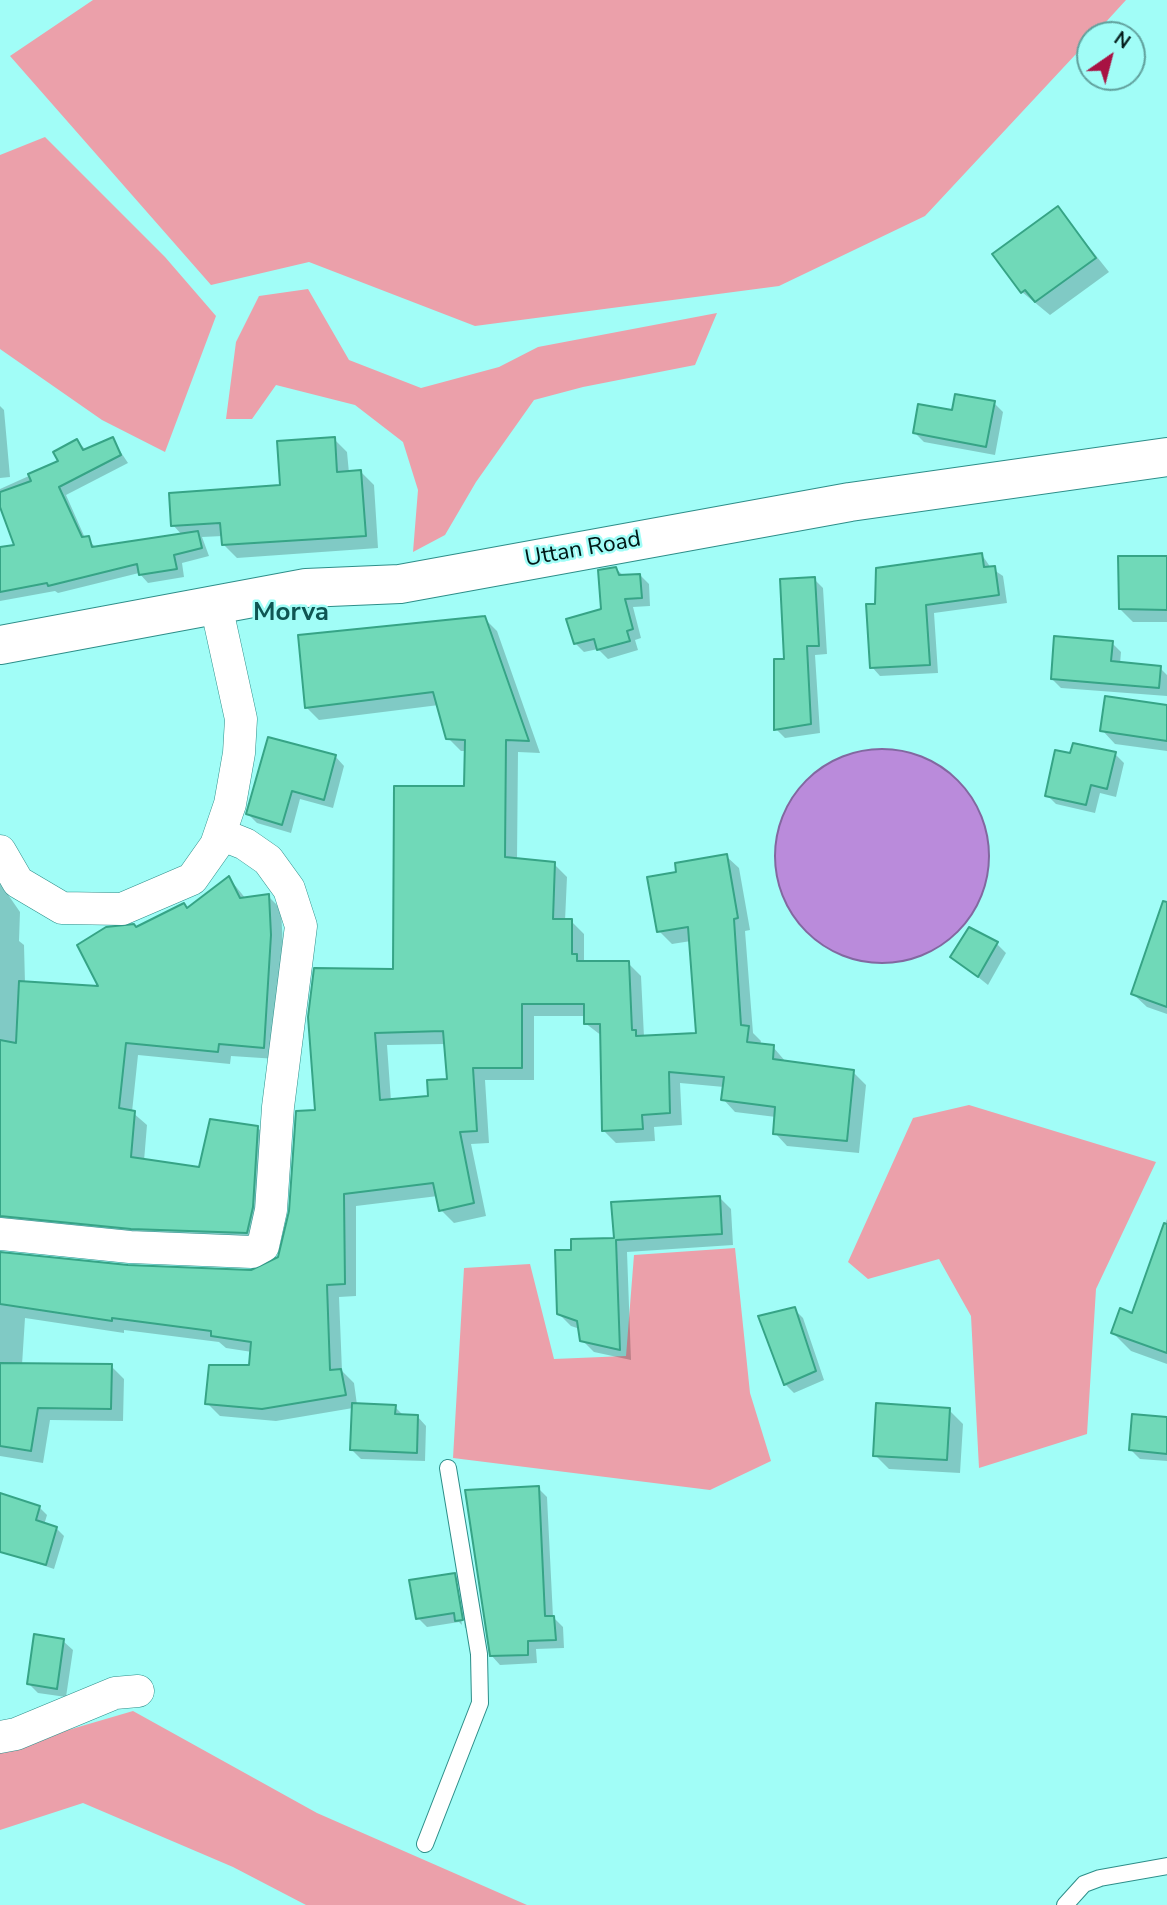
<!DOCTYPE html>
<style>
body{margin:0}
#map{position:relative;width:1167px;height:1905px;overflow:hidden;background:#a1fdf7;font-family:"Nunito Sans",sans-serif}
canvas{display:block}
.north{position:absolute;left:1076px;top:21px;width:70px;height:70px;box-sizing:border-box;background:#a1fdf7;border:2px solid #61a19d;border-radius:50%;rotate:35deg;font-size:19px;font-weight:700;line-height:28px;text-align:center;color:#001716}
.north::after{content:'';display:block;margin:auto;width:24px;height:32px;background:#a81243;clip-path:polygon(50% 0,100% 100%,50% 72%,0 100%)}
</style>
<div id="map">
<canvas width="1167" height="1905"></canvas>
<div class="north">N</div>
</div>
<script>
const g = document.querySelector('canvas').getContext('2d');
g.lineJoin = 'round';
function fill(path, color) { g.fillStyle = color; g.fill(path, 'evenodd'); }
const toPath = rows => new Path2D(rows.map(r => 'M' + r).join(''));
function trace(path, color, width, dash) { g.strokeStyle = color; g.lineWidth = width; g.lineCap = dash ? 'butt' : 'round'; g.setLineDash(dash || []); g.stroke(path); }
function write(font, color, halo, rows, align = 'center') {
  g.font = font + ' "Nunito Sans",sans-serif'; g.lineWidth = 5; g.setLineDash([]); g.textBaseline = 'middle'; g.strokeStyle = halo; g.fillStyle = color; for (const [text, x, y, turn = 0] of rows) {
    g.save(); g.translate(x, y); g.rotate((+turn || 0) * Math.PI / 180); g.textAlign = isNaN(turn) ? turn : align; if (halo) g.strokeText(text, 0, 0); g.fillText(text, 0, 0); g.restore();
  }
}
fill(toPath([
 [93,0,1126,0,1094,35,1090,35,1090,39,925,216,779,286,475,326,309,262,211,285,10,56],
 [45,137,165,257,216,316,165,452,102,420,0,349,0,155],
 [308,289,349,360,421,388,499,367,538,347,717,313,695,365,583,387,534,400,476,482,445,535,413,552,418,490,403,442,355,405,276,385,252,419,226,419,236,342,259,296],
 [969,1105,1156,1162,1096,1289,1087,1434,979,1468,971,1316,939,1259,868,1279,848,1262,913,1118],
 [735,1248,750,1393,771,1461,710,1490,453,1458,464,1268,530,1264,554,1359,626,1356,634,1255],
 [133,1711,317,1813,527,1905,306,1905,233,1867,83,1803,0,1830,0,1750]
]), '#eba0aa');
const water = toPath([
 '775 856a107 107 0 1 1 214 0a107 107 0 1 1-214 0Z'
]);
fill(water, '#ba8bdb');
trace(water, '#8268a0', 2);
fill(toPath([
 [1058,208,1109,272,1050,315,1022,292,994,254],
 [994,403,1003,412,995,455,924,442,915,433,954,412],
 [0,406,4,410,10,477,0,478],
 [112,439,128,463,66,495,85,538,97,548,182,535,173,525,282,487,334,439,347,452,349,473,361,472,374,485,378,548,237,558,224,545,223,536,202,537,209,556,182,563,184,577,148,583,139,573,58,593,55,591,0,601,0,549,17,546,0,502,0,489,60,462,77,441,85,449],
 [982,555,991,568,1003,576,1007,603,934,613,938,673,880,676,872,667,877,606],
 [1167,558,1167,622,1133,622,1120,609],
 [616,569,624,576,640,575,649,584,650,606,633,607,641,638,635,640,638,650,608,659,598,649,584,652,575,643,603,610],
 [814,579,823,588,827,654,815,655,820,733,785,738,776,729,786,660],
 [484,618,497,631,540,753,518,752,517,860,554,864,567,877,565,921,571,921,584,934,584,962,628,963,641,976,644,1037,697,1035,691,941,672,944,659,931,678,874,726,856,739,868,750,930,745,931,753,1033,761,1041,760,1045,773,1047,786,1062,853,1072,866,1085,859,1153,787,1146,775,1133,776,1117,735,1112,723,1099,724,1087,680,1083,682,1125,654,1127,655,1141,616,1143,603,1130,602,1036,585,1023,585,1016,534,1016,534,1080,485,1080,489,1143,471,1144,486,1216,454,1223,441,1210,438,1196,356,1206,356,1296,339,1297,342,1371,354,1383,357,1405,395,1407,404,1416,417,1416,426,1426,425,1461,361,1459,352,1450,353,1408,276,1421,220,1416,207,1403,251,1367,252,1352,226,1348,219,1342,124,1330,124,1333,25,1318,22,1365,111,1366,124,1379,123,1421,50,1420,43,1463,0,1456,0,1254,128,1267,252,1272,273,1264,283,1251,317,1112,395,970,466,788,466,751,461,751,448,738,439,705,319,720,306,707],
 [446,1044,449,1081,430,1097,391,1101,387,1045],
 [1112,643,1121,652,1120,664,1160,668,1167,675,1167,696,1061,688,1052,679],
 [1167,707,1167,751,1115,744,1102,730],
 [1115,754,1124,763,1116,797,1100,793,1095,813,1056,804,1047,795,1071,755],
 [335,756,344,766,333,808,300,799,291,833,257,823,248,814],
 [229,878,246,899,268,896,281,909,283,948,277,1059,231,1056,230,1064,138,1055,132,1112,147,1125,144,1161,201,1169,257,1127,270,1140,259,1245,0,1234,0,883,20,912,19,941,24,945,25,983,101,988,136,929,188,909],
 [1167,906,1167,1014,1147,1007,1133,994],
 [997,944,1006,953,988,985,953,957],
 [719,1197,731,1209,733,1245,627,1252,631,1360,594,1352,582,1340,580,1329,571,1326,559,1314,616,1239],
 [1167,1219,1167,1364,1131,1351,1113,1333,1133,1315],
 [794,1309,803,1318,824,1380,794,1393,785,1384],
 [949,1410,963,1424,960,1473,889,1469,875,1455],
 [1167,1418,1167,1461,1140,1459,1131,1450],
 [538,1488,547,1497,553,1617,563,1627,564,1648,536,1649,537,1663,500,1665,491,1655],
 [39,1507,47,1515,44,1525,56,1528,64,1536,54,1569,0,1551,0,1511],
 [454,1575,463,1584,471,1629,465,1628,458,1582,455,1582,462,1625,459,1622,427,1627,418,1618],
 [63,1641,73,1650,66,1697,38,1693,29,1684]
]), '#0003');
const building = toPath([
 [1058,206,1096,258,1035,302,1025,290,1021,293,992,254,1058,206],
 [955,394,995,401,986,447,913,433,918,404,952,410,955,394],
 [113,437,121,455,59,487,82,537,89,536,92,547,198,531,202,548,174,555,177,569,139,575,137,564,48,586,47,583,0,592,0,547,14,545,0,507,0,492,31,481,28,474,58,461,53,452,77,439,83,450,113,437],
 [335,437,337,472,361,470,366,536,222,545,220,523,171,526,169,493,280,485,277,441,335,437],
 [982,553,984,567,995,566,999,595,926,605,930,665,870,668,866,604,875,604,876,568,982,553],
 [1118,556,1167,556,1167,610,1119,609,1118,556],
 [616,567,619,575,640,574,642,598,625,599,633,629,627,631,630,641,597,650,594,639,574,644,566,619,601,609,598,570,616,567],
 [815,577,819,646,807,646,811,724,774,730,774,659,784,659,780,579,815,577],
 [485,616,529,741,506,740,505,857,555,862,553,919,572,919,572,954,577,954,577,961,629,961,632,1030,636,1030,636,1036,696,1033,688,927,657,932,647,877,676,872,675,863,727,854,738,918,734,919,741,1025,749,1026,747,1042,774,1045,773,1059,854,1070,847,1141,773,1134,775,1107,721,1100,724,1077,669,1072,670,1113,642,1115,643,1129,602,1131,600,1024,584,1024,584,1004,522,1004,522,1068,473,1068,477,1131,460,1132,474,1203,439,1211,433,1183,344,1194,345,1284,327,1285,330,1370,341,1369,346,1395,262,1409,205,1404,209,1365,249,1365,251,1342,211,1336,211,1331,112,1318,112,1321,0,1304,0,1252,128,1265,251,1270,278,1257,289,1211,296,1111,315,1110,308,1017,314,968,393,969,394,786,464,786,465,740,446,739,433,692,305,708,298,635,485,616],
 [443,1031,447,1079,427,1080,428,1096,380,1100,375,1033,443,1031],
 [1054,636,1113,641,1111,661,1161,666,1159,688,1051,679,1054,636],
 [1105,696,1167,705,1167,741,1100,731,1105,696],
 [268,737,336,755,324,800,292,791,282,825,246,814,268,737],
 [1073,743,1116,752,1107,789,1091,785,1086,805,1045,796,1055,750,1070,753,1073,743],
 [229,876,240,898,269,894,271,935,264,1048,219,1044,218,1052,126,1043,119,1108,135,1111,131,1157,199,1167,210,1119,258,1126,253,1207,247,1233,131,1229,0,1216,0,1040,16,1043,19,981,98,986,77,945,106,927,134,924,136,927,184,903,187,908,229,876],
 [1163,901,1167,902,1167,1007,1131,994,1163,901],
 [969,927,998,942,978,977,950,957,969,927],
 [720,1196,722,1234,616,1240,620,1350,580,1341,577,1321,557,1314,555,1250,571,1250,571,1239,614,1238,611,1202,720,1196],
 [1164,1223,1167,1224,1167,1353,1111,1333,1120,1308,1132,1313,1164,1223],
 [795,1307,816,1371,784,1385,758,1316,795,1307],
 [0,1363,112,1364,111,1409,38,1408,31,1451,0,1446,0,1363],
 [352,1403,396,1405,395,1414,418,1415,417,1453,350,1450,352,1403],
 [876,1403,950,1408,947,1460,873,1456,876,1403],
 [1132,1414,1167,1417,1167,1454,1129,1450,1132,1414],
 [539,1486,545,1616,554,1616,556,1640,528,1641,528,1655,490,1656,465,1490,539,1486],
 [0,1493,40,1506,36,1520,57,1527,46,1565,0,1552,0,1493],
 [455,1573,463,1620,455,1621,454,1613,416,1619,409,1580,455,1573],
 [34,1634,64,1639,57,1689,27,1684,34,1634]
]);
fill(building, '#70d9b8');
trace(building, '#36a486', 2);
const service = toPath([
 [425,1844,480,1703,479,1654,448,1468],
 [1065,1905,1084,1884,1100,1878,1167,1866]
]);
const minor = toPath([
 [0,851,18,882,62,908,122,909,192,879,216,845,230,804,239,753,241,719,216,605],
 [0,1234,130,1247,252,1252,263,1246,271,1210,278,1107,301,926,289,889,268,860,245,844,220,834],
 [0,1737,16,1734,115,1693,138,1691]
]);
const secondary = toPath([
 [0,645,306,588,400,584,850,502,1167,457]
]);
trace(service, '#2d8e89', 18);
trace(minor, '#2d8e89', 33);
trace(secondary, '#2d8e89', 40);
trace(service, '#fff', 16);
trace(minor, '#fff', 32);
trace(secondary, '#fff', 38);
write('23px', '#001716', '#a1fdf7', [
 ["Uttan Road",583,550,-10]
]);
write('bold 26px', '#0f5653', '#a1fdf7', [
 ["Morva",291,614]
]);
</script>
